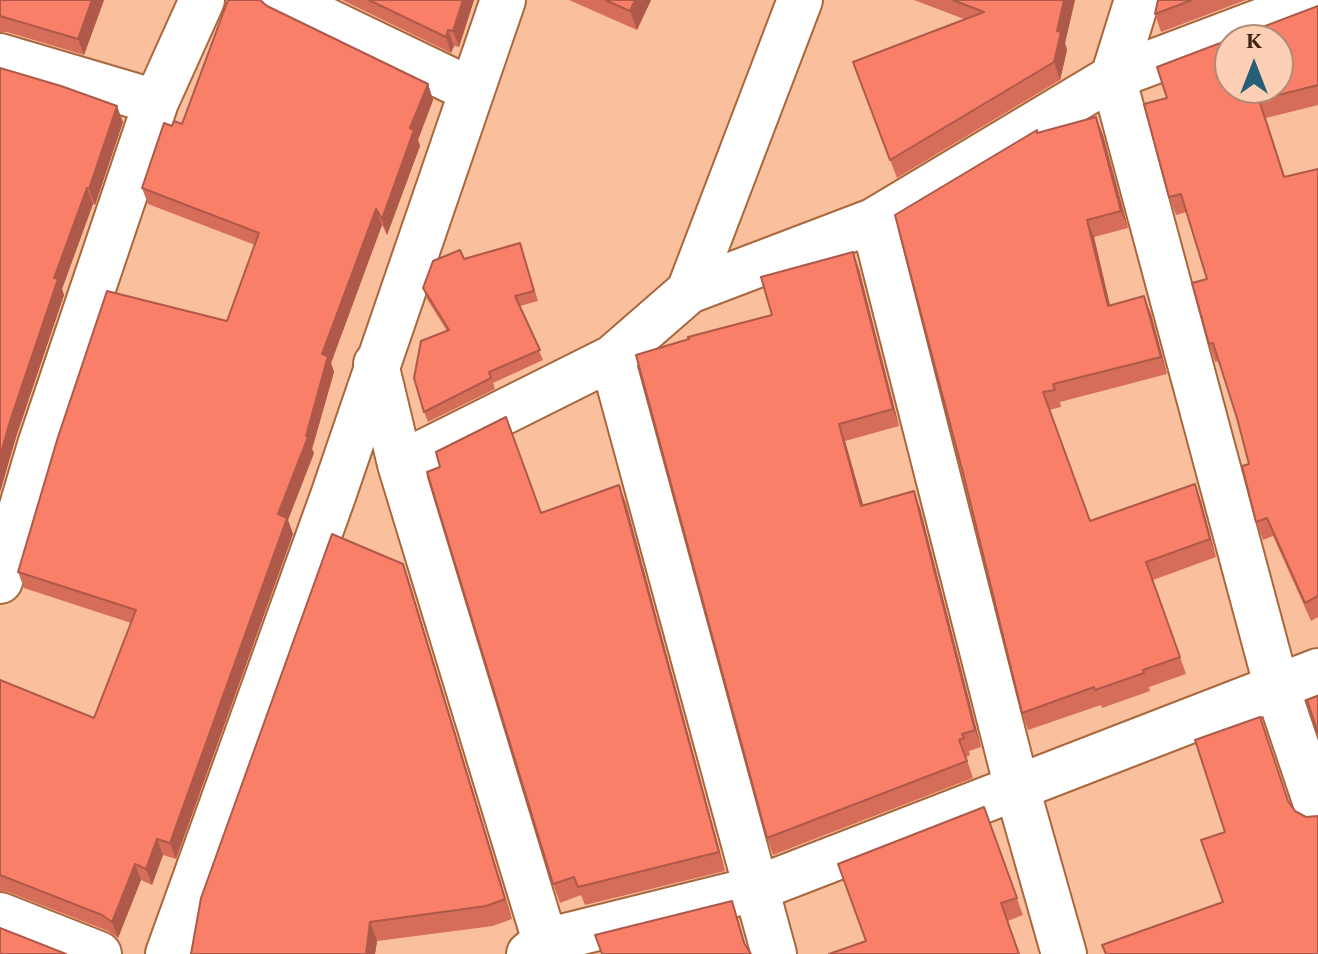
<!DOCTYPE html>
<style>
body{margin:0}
#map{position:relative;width:1318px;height:954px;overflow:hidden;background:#fac09d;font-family:Spectral,serif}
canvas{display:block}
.north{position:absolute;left:1214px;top:24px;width:80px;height:80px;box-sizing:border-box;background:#fdd0b6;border:2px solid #b18b74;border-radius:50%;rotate:0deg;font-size:22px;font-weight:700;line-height:32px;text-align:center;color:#3f2311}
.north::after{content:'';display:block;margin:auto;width:28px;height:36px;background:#275e78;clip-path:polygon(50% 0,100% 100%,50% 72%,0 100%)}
</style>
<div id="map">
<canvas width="1318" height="954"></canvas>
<div class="north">K</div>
</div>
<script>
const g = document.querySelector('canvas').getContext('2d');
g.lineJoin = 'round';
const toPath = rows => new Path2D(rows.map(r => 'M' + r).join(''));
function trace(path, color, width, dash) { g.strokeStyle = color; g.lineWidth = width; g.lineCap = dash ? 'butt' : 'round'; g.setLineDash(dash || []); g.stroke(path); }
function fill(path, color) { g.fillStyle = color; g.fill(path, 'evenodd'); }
const minor = toPath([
 [284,0,471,90],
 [1317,0,1113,77,1277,688,1318,810],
 [0,56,156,102,40,445,0,581],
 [156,102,202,0],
 [873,221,1113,77,1137,0],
 [689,291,873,221,1017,788,1064,954],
 [612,358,774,954],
 [376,364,400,464,545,941,529,954],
 [400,464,612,358,689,291,800,0],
 [0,915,99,954],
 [545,941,755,889,1318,671],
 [168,954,333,496,503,0]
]);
trace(minor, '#a9673d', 48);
trace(minor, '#fff', 44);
fill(toPath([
 [0,0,104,0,84,55,7,32,0,32],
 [342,0,474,0,459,47,454,46,451,53],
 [569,0,651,0,637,30],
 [914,0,1075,0,1065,43,1067,50,1060,80,897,178,853,62,964,19],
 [1158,0,1246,0,1161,32,1155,14],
 [267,6,428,84,433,100,418,140,420,146,387,235,382,225,331,363,334,372,312,449,314,453,288,520,293,534,176,859,163,855,152,885,141,880,118,938,108,931,8,892,0,891,0,680,94,718,131,623,24,588,18,572,227,321,255,245,148,204,142,188,172,126,182,124],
 [1318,6,1318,105,1266,118,1285,177,1318,169,1318,617,1311,621,1273,536,1263,540,1256,522,1249,464,1237,418,1219,361,1215,362,1209,344,1207,279,1187,212,1176,215,1169,197,1167,98],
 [0,68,123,122,95,205,93,204,62,289,64,295,16,437,0,492],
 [1037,130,1038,133,1103,135,1128,228,1094,237,1110,305,1151,314,1167,374,1060,402,1061,407,1049,410,1090,521,1201,501,1216,557,1153,580,1186,674,1149,687,1150,691,1102,708,1101,705,1028,730,1022,713],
 [520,243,538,301,520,306,543,360,493,383,495,389,428,422,424,412,447,331,427,299,423,288,464,259],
 [859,269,899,426,845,441,863,505,920,508,981,747,969,751,970,755,966,757,973,778,773,855,767,838,772,315],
 [619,485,626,504,725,871,585,905,581,895,560,903,553,884,541,513],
 [403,564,410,584,512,919,493,926,377,941,375,954,191,954],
 [984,807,1023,915,1008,921,866,941]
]), '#d66d59');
fill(toPath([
 [92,0,104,0,84,55,78,39],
 [463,0,474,0,459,47,453,31],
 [635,0,651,0,637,30,630,11],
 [1064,0,1075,0,1065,43,1067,50,1060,80,1054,62,1057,31],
 [448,30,454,46,451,53,446,37],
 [428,84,433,100,418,140,420,146,387,235,382,219,410,128],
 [117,106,123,122,95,205,89,189],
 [1096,117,1103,135,1128,228,1121,211],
 [87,188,93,204,62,289,64,295,16,437,0,492,0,457,54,278],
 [376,209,382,225,331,363,334,372,312,449,314,453,288,520,293,534,176,859,170,843,278,514,306,436,322,354],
 [1087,220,1094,237,1114,323,1108,306],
 [853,252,859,269,899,426,893,409],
 [1144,296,1151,314,1167,374,1161,357],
 [839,424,845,441,868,522,861,506],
 [1195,484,1201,501,1216,557,1210,539],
 [619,485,626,504,725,871,719,852],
 [914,491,920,508,981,747,975,730],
 [403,564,410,584,512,919,505,899],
 [157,839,163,855,152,885,146,869],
 [135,864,141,880,118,938,112,922],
 [732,901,738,919,748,954,744,943],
 [370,922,377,941,375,954,366,954]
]), '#ae5949');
const building = toPath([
 [0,0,92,0,78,39,0,16,0,0],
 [228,0,260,0,267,6,428,84,410,128,414,130,382,219,376,209,322,354,328,356,306,436,308,437,278,514,287,518,170,843,157,839,146,869,135,864,112,922,102,915,0,875,0,680,94,718,136,610,18,572,58,437,107,291,227,321,259,233,142,188,164,123,172,126,174,121,182,124,228,0],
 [369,0,463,0,453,31,448,30,446,37,369,0],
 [605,0,635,0,630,11,605,0],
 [953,0,1064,0,1057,31,1061,32,1054,62,890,160,853,62,984,12,953,0],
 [1158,0,1192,0,1155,14,1158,0],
 [1318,6,1318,85,1259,100,1284,177,1318,169,1318,596,1305,603,1267,518,1256,522,1242,466,1249,464,1237,418,1213,343,1209,344,1192,283,1207,279,1181,194,1169,197,1144,104,1167,98,1157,67,1318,6],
 [1230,40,1278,40,1278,88,1230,88,1230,40],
 [0,68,61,86,117,106,89,189,87,188,54,278,58,279,10,421,0,457,0,68],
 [1096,117,1121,211,1087,220,1108,306,1144,296,1161,357,1053,384,1055,390,1043,392,1090,521,1195,484,1210,539,1146,562,1180,657,1143,670,1144,673,1095,690,1094,687,1022,713,964,477,895,215,1037,130,1037,133,1096,117],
 [520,243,534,291,515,296,540,350,489,372,491,378,424,412,414,378,421,341,449,330,423,288,433,261,460,250,464,259,520,243],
 [853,252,893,409,839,424,861,506,914,491,975,730,962,734,964,738,959,740,967,761,767,838,636,355,689,339,688,337,772,315,761,277,853,252],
 [506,417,541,513,619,485,719,852,578,887,574,877,553,884,427,472,440,467,436,452,506,417],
 [332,534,403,564,505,899,486,906,370,922,366,954,191,954,201,898,332,534],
 [1318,696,1318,733,1307,700,1318,696],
 [1260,717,1288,801,1295,811,1306,817,1318,816,1318,954,1106,954,1102,945,1223,902,1201,840,1225,832,1195,740,1260,717],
 [984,807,1017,898,1001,903,1019,954,829,954,866,941,838,864,984,807],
 [732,901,744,943,751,954,602,954,595,935,732,901],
 [0,928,66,954,0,954,0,928]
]);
fill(building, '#f97f68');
trace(building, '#ae5949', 2);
</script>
